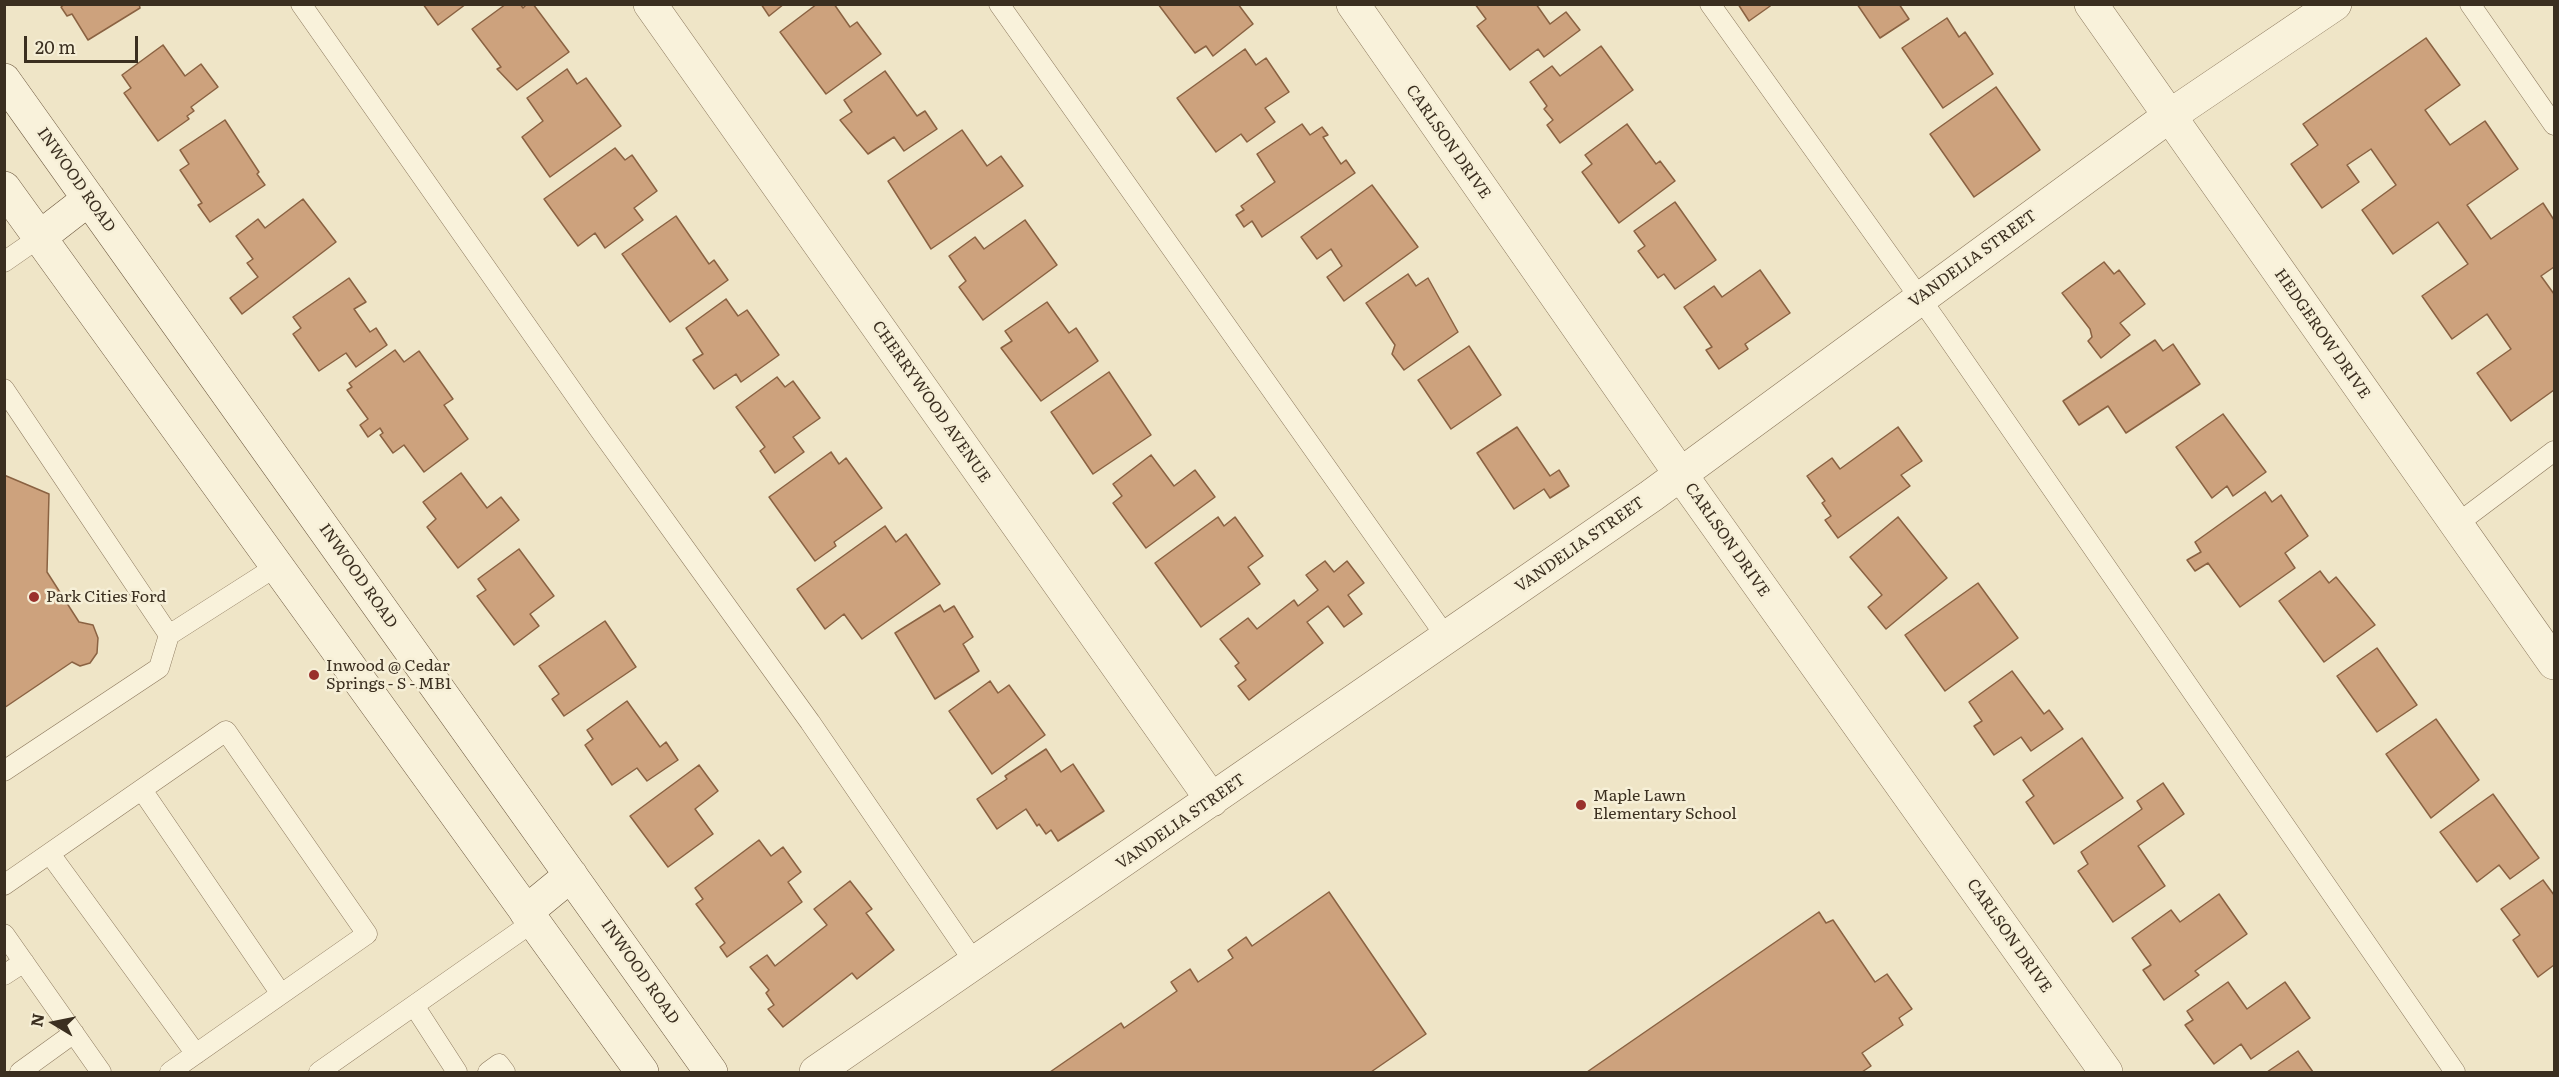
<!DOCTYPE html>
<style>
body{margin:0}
#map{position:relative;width:2559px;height:1077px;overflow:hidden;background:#efe5c7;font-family:Literata,serif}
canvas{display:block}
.frame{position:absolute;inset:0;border:6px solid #3b2f20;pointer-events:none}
.north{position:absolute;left:24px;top:993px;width:60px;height:60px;-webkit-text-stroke:4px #f6efd7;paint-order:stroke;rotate:280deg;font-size:16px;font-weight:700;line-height:24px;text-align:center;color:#3b2f20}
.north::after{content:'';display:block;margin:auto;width:21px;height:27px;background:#3b2f20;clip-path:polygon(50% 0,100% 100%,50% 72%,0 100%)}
.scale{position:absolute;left:24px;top:36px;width:114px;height:27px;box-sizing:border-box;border:3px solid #3b2f20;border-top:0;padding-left:8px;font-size:18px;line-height:21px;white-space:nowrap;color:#3b2f20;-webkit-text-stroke:4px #f6efd7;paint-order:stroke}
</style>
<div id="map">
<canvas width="2559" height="1077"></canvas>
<div class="frame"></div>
<div class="north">N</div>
<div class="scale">20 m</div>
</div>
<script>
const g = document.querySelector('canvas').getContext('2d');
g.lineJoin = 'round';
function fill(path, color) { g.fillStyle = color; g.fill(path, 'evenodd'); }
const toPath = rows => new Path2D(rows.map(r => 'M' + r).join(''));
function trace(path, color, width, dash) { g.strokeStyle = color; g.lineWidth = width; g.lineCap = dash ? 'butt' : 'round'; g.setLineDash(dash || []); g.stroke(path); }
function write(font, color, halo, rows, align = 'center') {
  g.font = font + ' Literata,serif'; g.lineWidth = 5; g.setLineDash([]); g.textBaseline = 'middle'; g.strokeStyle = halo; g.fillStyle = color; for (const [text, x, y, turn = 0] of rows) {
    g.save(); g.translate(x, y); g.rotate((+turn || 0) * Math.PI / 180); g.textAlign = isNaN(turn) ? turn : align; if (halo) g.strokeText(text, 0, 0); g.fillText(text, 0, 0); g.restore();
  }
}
const building = toPath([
 [65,4,139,4,140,8,88,40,72,14,67,16,61,7,65,4],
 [423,4,466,4,438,25,423,4],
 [506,4,520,4,523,8,527,4,533,4,569,52,517,90,497,69,501,67,472,29,506,4],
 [761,4,784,4,769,16,761,4],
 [817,4,834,4,850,27,857,22,881,54,826,94,780,32,817,4],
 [1158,4,1238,4,1253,24,1213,56,1206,46,1195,53,1158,4],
 [1475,4,1536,4,1550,24,1566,12,1580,30,1544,57,1538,49,1510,70,1477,26,1486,19,1475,4],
 [1738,4,1773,4,1749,21,1738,4],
 [1857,4,1899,4,1909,19,1880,38,1857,4],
 [1947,18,1959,37,1965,32,1993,74,1943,108,1902,48,1947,18],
 [2426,38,2460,85,2425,110,2450,145,2485,121,2518,169,2467,205,2491,239,2543,203,2554,220,2554,267,2541,276,2554,294,2554,390,2511,421,2477,373,2511,349,2487,314,2452,339,2422,296,2468,264,2438,222,2393,254,2362,210,2396,185,2371,149,2347,165,2359,182,2322,208,2291,164,2318,145,2303,124,2426,38],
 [163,45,185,76,201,64,218,87,191,107,194,111,187,116,189,119,158,141,124,93,131,88,122,75,163,45],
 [1601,46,1633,90,1560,143,1547,125,1553,120,1544,109,1547,106,1530,82,1552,66,1560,76,1601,46],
 [1245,49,1256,65,1266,58,1289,92,1265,108,1275,122,1247,142,1241,134,1216,152,1177,98,1245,49],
 [567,69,577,84,586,78,621,126,550,177,522,137,543,121,527,98,567,69],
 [885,71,917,116,925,111,937,129,904,151,894,137,868,154,840,120,852,112,844,100,885,71],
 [1996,87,2040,150,1974,197,1930,134,1996,87],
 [225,120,259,172,257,174,265,185,210,222,198,205,202,203,180,170,189,164,180,150,225,120],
 [1302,124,1310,135,1322,127,1328,135,1323,137,1341,164,1346,160,1355,173,1262,237,1252,221,1244,227,1236,215,1244,210,1241,206,1275,182,1257,154,1302,124],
 [1627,124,1656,164,1660,161,1675,181,1619,223,1582,172,1592,164,1585,155,1627,124],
 [962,130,987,166,1001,156,1023,186,931,249,888,181,962,130],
 [615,148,625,160,632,155,657,191,634,208,643,220,605,248,595,233,578,246,544,199,615,148],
 [1372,185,1418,247,1344,301,1327,277,1342,266,1331,249,1317,259,1301,237,1372,185],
 [303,199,336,242,242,314,230,298,258,277,247,263,253,259,236,236,258,219,265,228,303,199],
 [1675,202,1716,260,1675,289,1664,274,1658,278,1638,251,1645,246,1634,231,1675,202],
 [676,216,709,264,714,260,728,280,670,322,622,254,676,216],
 [1025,220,1057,265,983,320,959,287,966,281,949,256,975,237,984,249,1025,220],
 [2104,262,2114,274,2119,270,2145,304,2120,323,2130,335,2101,358,2088,341,2092,337,2090,329,2062,293,2104,262],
 [1760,270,1790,313,1745,344,1748,349,1719,369,1706,350,1712,347,1684,307,1714,286,1722,297,1760,270],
 [1408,274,1416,286,1428,278,1458,332,1404,370,1392,354,1395,345,1366,303,1408,274],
 [349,278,366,302,354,309,370,332,376,328,387,345,356,367,346,353,319,371,293,334,301,328,293,317,349,278],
 [726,299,738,316,747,310,779,355,741,382,736,374,714,389,693,360,703,354,686,328,726,299],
 [1047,302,1069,333,1076,328,1098,361,1041,401,1001,348,1012,341,1005,331,1047,302],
 [2155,340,2163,351,2173,344,2200,384,2126,433,2108,406,2079,425,2063,401,2155,340],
 [1469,346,1501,395,1451,429,1418,380,1469,346],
 [395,350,404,362,419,351,453,399,444,405,468,439,424,472,404,445,393,453,380,435,383,433,380,428,368,437,360,425,368,419,347,390,352,387,349,383,395,350],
 [1109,372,1151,435,1093,474,1051,412,1109,372],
 [777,377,785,387,793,381,820,418,793,437,804,452,775,473,760,451,765,447,736,407,777,377],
 [2223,414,2266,472,2233,496,2227,486,2212,498,2176,447,2223,414],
 [1517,427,1550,476,1559,470,1569,486,1550,498,1544,489,1514,509,1477,453,1517,427],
 [1898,427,1922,461,1901,475,1910,486,1838,538,1825,520,1831,516,1822,503,1825,501,1807,476,1832,458,1840,469,1898,427],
 [831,452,839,464,846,458,882,508,834,542,836,546,815,561,769,497,831,452],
 [1151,455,1174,486,1195,470,1215,497,1146,548,1113,503,1122,496,1113,484,1151,455],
 [461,473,487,508,501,497,519,520,458,568,427,527,436,519,423,502,461,473],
 [4,475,49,494,47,572,79,622,93,625,98,638,97,653,90,663,80,666,72,662,4,708,4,475],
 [2265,492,2272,502,2281,495,2308,536,2285,553,2295,568,2240,607,2208,563,2195,571,2187,560,2201,552,2195,542,2265,492],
 [1218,517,1224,526,1235,517,1263,556,1248,567,1260,584,1201,627,1155,563,1218,517],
 [1898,517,1947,578,1886,629,1868,607,1882,595,1850,557,1898,517],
 [885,526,896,542,906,534,940,584,862,639,844,614,825,629,797,589,885,526],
 [519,549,554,596,530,614,539,626,514,645,477,596,486,590,478,579,519,549],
 [1325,561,1334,572,1347,561,1364,583,1348,595,1362,614,1344,627,1328,606,1307,622,1323,643,1249,700,1238,686,1246,680,1235,666,1239,663,1220,639,1248,618,1257,629,1294,600,1298,606,1318,590,1306,575,1325,561],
 [2320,571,2329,583,2336,577,2375,625,2324,662,2279,601,2320,571],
 [1978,583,2018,638,1945,691,1905,635,1978,583],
 [940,605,944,612,954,606,973,637,963,644,979,671,935,699,895,633,940,605],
 [605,621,636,667,564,716,552,699,559,694,539,666,605,621],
 [2377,648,2417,705,2377,732,2337,676,2377,648],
 [2012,671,2044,714,2049,710,2063,729,2031,751,2021,737,1994,755,1974,726,1982,721,1969,702,2012,671],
 [990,681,998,693,1009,685,1045,735,992,774,949,711,990,681],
 [627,701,660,747,666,742,678,760,647,781,637,768,612,785,585,745,593,739,587,730,627,701],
 [2436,719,2479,780,2431,818,2386,754,2436,719],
 [2082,738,2123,798,2054,844,2026,802,2034,796,2023,780,2082,738],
 [1046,749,1061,772,1073,764,1104,811,1058,841,1051,830,1046,834,1039,824,1037,826,1026,809,997,829,977,799,1007,779,1005,776,1046,749],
 [699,765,718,791,695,809,713,834,668,867,630,816,699,765],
 [2163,783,2184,814,2138,846,2165,886,2113,922,2078,871,2088,864,2081,852,2142,809,2137,801,2163,783],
 [2493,794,2539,858,2510,879,2499,865,2477,882,2440,832,2493,794],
 [759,840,771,856,783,847,801,872,788,882,802,902,727,957,720,947,725,943,696,904,703,899,695,888,759,840],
 [2543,880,2554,895,2554,965,2538,977,2513,940,2520,935,2501,909,2543,880],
 [850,881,872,909,866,913,894,950,857,979,852,973,783,1027,768,1009,774,1005,766,993,769,990,750,967,767,955,775,966,827,925,814,909,850,881],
 [1329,892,1426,1034,1371,1072,1050,1072,1121,1023,1124,1028,1177,991,1171,982,1190,969,1198,982,1233,958,1228,950,1246,937,1252,946,1329,892],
 [2219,894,2247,934,2195,971,2199,975,2164,1000,2143,970,2151,965,2132,938,2171,910,2180,922,2219,894],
 [1819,912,1826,923,1833,920,1875,982,1887,974,1912,1009,1899,1018,1903,1025,1862,1053,1871,1066,1862,1072,1587,1072,1819,912],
 [2228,982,2247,1009,2285,982,2310,1018,2251,1059,2241,1044,2214,1064,2185,1025,2193,1020,2187,1011,2228,982],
 [2298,1051,2313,1072,2267,1072,2298,1051]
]);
fill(building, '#cda27d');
trace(building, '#8a6242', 1.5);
const service = toPath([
 [301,4,599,429,810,722,975,963],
 [999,4,1447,638],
 [1710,4,1937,322,2455,1072],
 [2470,4,2554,125],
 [4,262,40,237],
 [4,389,169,635,277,566],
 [2457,524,2554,451],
 [4,771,159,668,169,635],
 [142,790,281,994],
 [50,854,196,1054],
 [4,885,226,731,367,934,170,1072],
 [4,934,101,1072],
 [4,975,24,962],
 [415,1007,457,1072],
 [20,1072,74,1033],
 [319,1072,533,922],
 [488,1072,499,1064,505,1072]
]);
const minor = toPath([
 [650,4,1212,800],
 [1353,4,1681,475,2106,1072],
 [2091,4,2554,663],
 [816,1072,1651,496,2168,117,2335,4]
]);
const secondary = toPath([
 [4,80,711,1072],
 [4,188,642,1072],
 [40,237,89,199],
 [526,912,571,875]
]);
trace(service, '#8b775c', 21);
trace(minor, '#8b775c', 34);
trace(secondary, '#6d583f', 34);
trace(service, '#f9f2db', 20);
trace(minor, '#f9f2db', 33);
trace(secondary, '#f9f2db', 33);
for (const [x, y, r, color] of [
 [34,597,6,"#9a312c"],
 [314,675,6,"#9a312c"],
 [1581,805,6,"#9a312c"]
]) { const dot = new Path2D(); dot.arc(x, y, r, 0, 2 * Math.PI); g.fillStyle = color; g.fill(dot); trace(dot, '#f6efd7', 2); }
write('16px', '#3b2f20', '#f6efd7', [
 ["CARLSON DRIVE",1448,142,55],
 ["INWOOD ROAD",76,180,55],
 ["VANDELIA STREET",1973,259,-36],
 ["HEDGEROW DRIVE",2322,334,55],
 ["CHERRYWOOD AVENUE",931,402,55],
 ["CARLSON DRIVE",1727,540,55],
 ["VANDELIA STREET",1580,545,-35],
 ["INWOOD ROAD",358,576,55],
 ["VANDELIA STREET",1181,822,-35],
 ["CARLSON DRIVE",2009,936,55],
 ["INWOOD ROAD",640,972,55]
]);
write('16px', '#3b2f20', '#f6efd7', [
 ["Park Cities Ford",46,597],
 ["Inwood @ Cedar",326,666],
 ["Springs - S - MB1",326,684],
 ["Maple Lawn",1593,796],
 ["Elementary School",1593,814]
], 'left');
</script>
